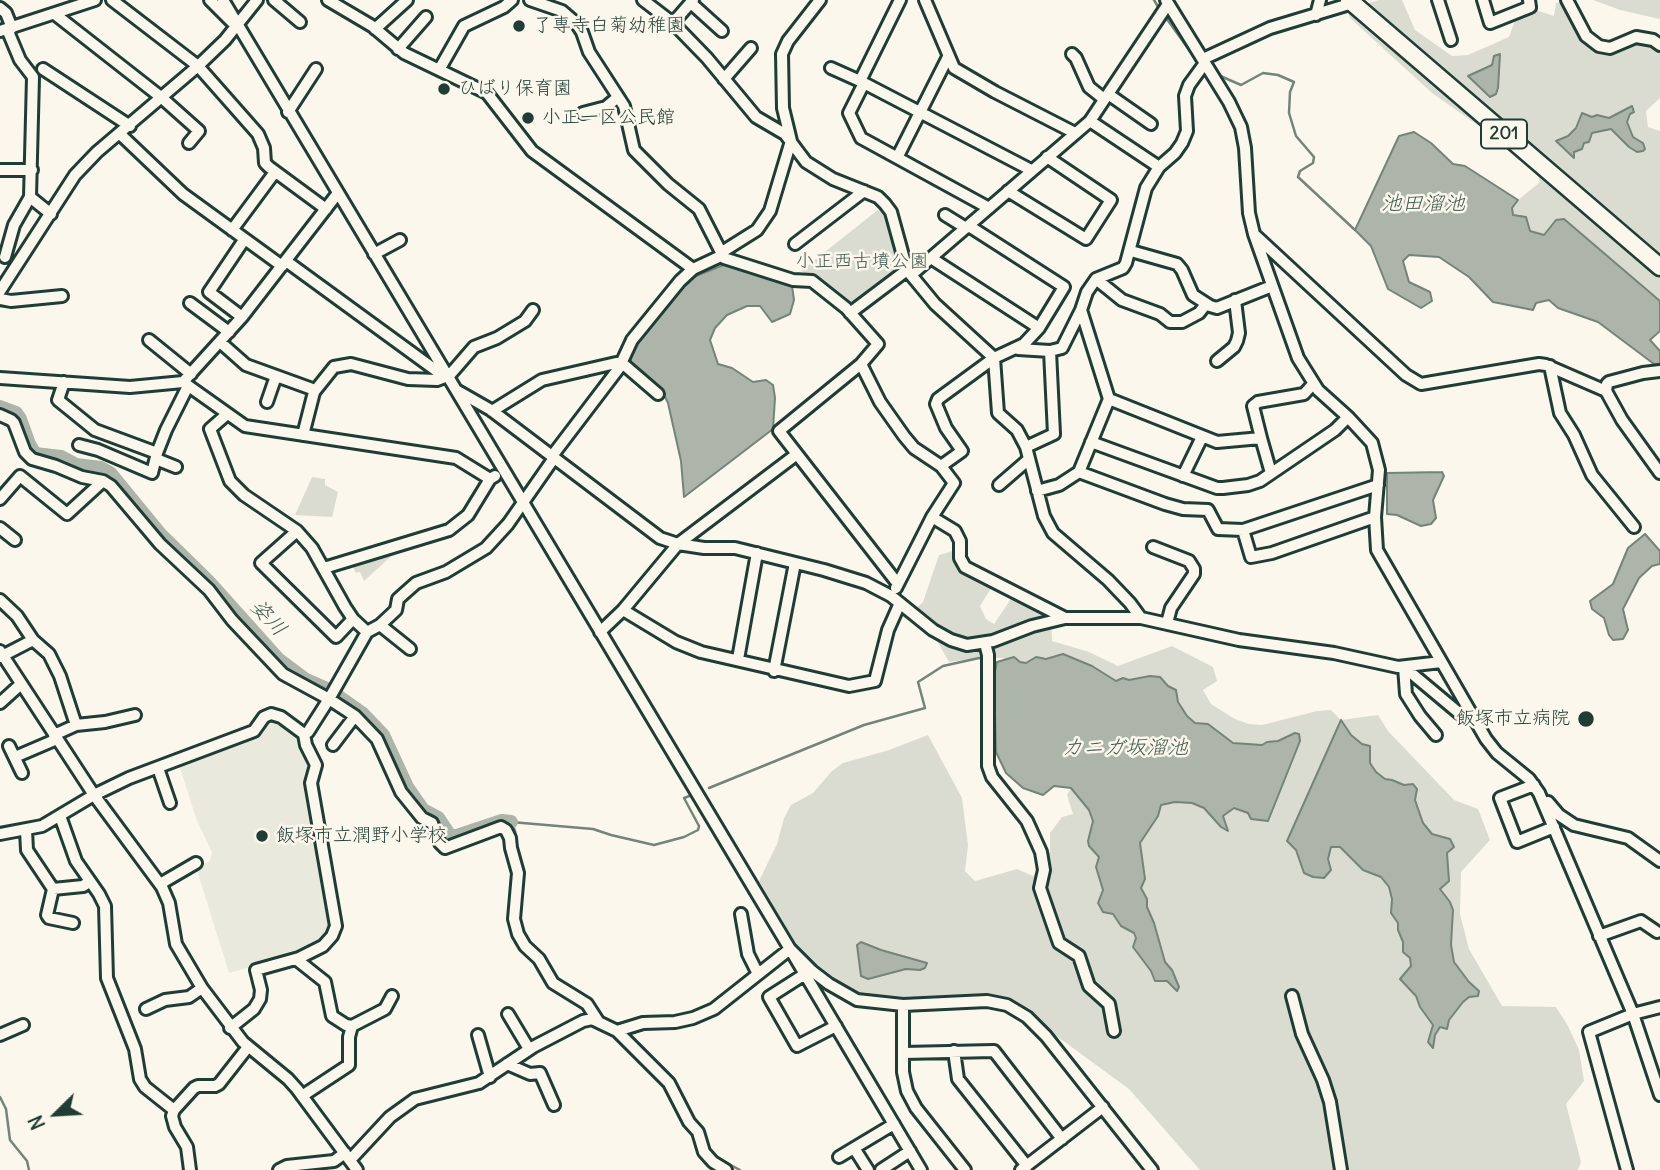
<!DOCTYPE html>
<meta charset="utf-8">
<style>
body{margin:0}
#map{position:relative;width:1660px;height:1170px;overflow:hidden;background:#fbf7ec;font-family:Delius,sans-serif}
canvas{display:block}
.north{position:absolute;left:21px;top:1079px;width:70px;height:70px;-webkit-text-stroke:5px #fbf7ec;paint-order:stroke;rotate:246deg;font-size:19px;font-weight:700;line-height:28px;text-align:center;color:#1f3d34}
.north::after{content:'';display:block;margin:auto;width:24px;height:32px;background:#1f3d34;clip-path:polygon(50% 0,100% 100%,50% 72%,0 100%)}
</style>
<div id="map">
<canvas width="1660" height="1170"></canvas>
<div class="north">N</div>
</div>
<script>
const g = document.querySelector('canvas').getContext('2d');
g.lineJoin = 'round';
function fill(path, color) { g.fillStyle = color; g.fill(path, 'evenodd'); }
const toPath = rows => new Path2D(rows.map(r => 'M' + r).join(''));
function trace(path, color, width, dash) { g.strokeStyle = color; g.lineWidth = width; g.lineCap = dash ? 'butt' : 'round'; g.setLineDash(dash || []); g.stroke(path); }
function write(font, color, halo, rows, align = 'center') {
  g.font = font + ' Delius,"Klee One",sans-serif'; g.lineWidth = 5; g.setLineDash([]); g.textBaseline = 'middle'; g.strokeStyle = halo; g.fillStyle = color; for (const [text, x, y, turn = 0] of rows) {
    g.save(); g.translate(x, y); g.rotate((+turn || 0) * Math.PI / 180); g.textAlign = isNaN(turn) ? turn : align; if (halo) g.strokeText(text, 0, 0); g.fillText(text, 0, 0); g.restore();
  }
}
fill(toPath([
 [273,718,299,733,310,759,333,923,325,939,294,955,229,973,196,867,210,861,212,852,197,821,179,765,255,735,264,722]
]), '#eae9de');
fill(toPath([
 [1379,0,1402,0,1415,30,1452,56,1468,55,1509,37,1516,18,1536,10,1554,16,1556,3,1563,1,1599,49,1643,40,1660,48,1660,98,1646,111,1648,127,1660,131,1660,301,1565,219,1556,220,1544,235,1530,231,1513,215,1512,208,1518,200,1540,182,1536,171,1520,155,1432,93,1350,18,1347,10],
 [1593,0,1660,0,1660,19,1620,10],
 [884,205,902,270,853,307,819,280,801,271],
 [312,477,325,479,325,485,338,492,332,517,295,515],
 [398,550,364,581,360,572,356,573,352,565],
 [953,551,963,568,993,585,980,606,986,619,994,624,1013,596,1051,615,1052,641,1089,652,1118,666,1172,646,1213,667,1217,681,1203,690,1211,704,1235,719,1249,724,1262,725,1317,711,1331,710,1341,720,1378,715,1388,731,1454,800,1478,809,1490,840,1461,872,1460,914,1469,949,1502,1006,1556,1007,1568,1026,1579,1050,1584,1081,1566,1104,1581,1162,1578,1170,1200,1170,1129,1089,1051,1032,1033,1012,1013,1001,992,996,909,1000,863,996,848,989,818,967,796,944,759,881,777,844,784,818,791,805,813,793,832,771,843,763,889,750,928,735,962,798,968,845,965,871,975,881,1017,869,1033,876,1050,852,1050,833,1062,817,1073,814,1067,795,1071,788,1003,658,979,658,949,662,924,618,914,610,923,602,939,555]
]), '#dbdcd1');
const water = toPath([
 [1500,54,1498,88,1496,94,1490,97,1468,76,1492,65,1494,56,1500,54],
 [1632,106,1634,112,1630,114,1627,122,1633,137,1643,143,1645,149,1643,151,1637,152,1629,147,1611,129,1592,133,1589,142,1584,143,1582,149,1574,152,1574,158,1556,141,1568,136,1576,128,1582,113,1592,117,1597,115,1609,118,1632,106],
 [1414,132,1431,143,1453,164,1465,166,1518,200,1512,208,1513,215,1526,217,1530,231,1544,235,1556,220,1564,219,1660,301,1660,331,1650,340,1660,351,1660,364,1654,364,1598,322,1558,308,1549,300,1536,303,1533,310,1493,302,1469,277,1439,257,1409,255,1403,261,1409,282,1430,292,1432,301,1421,308,1388,289,1371,246,1355,230,1399,136,1414,132],
 [726,264,792,286,794,300,790,314,772,322,760,306,747,306,727,315,715,328,710,340,718,364,732,368,753,382,766,380,773,385,775,398,773,429,684,497,681,461,668,403,665,397,631,368,631,356,641,333,686,280,726,264],
 [1442,472,1444,476,1433,500,1436,518,1431,524,1421,526,1397,515,1387,514,1387,473,1442,472],
 [1645,534,1660,551,1660,564,1652,566,1639,578,1623,609,1628,630,1623,639,1613,640,1609,635,1604,618,1592,609,1590,601,1613,584,1628,548,1645,534],
 [1063,654,1092,666,1116,681,1123,678,1129,680,1150,676,1160,677,1168,686,1176,690,1178,702,1187,716,1195,723,1208,724,1233,743,1262,745,1267,742,1278,741,1295,733,1299,734,1300,741,1268,821,1251,819,1248,813,1234,808,1223,816,1228,831,1221,827,1204,808,1192,803,1175,802,1161,805,1158,816,1140,843,1145,879,1141,888,1147,899,1147,907,1154,923,1165,962,1172,970,1179,987,1177,991,1167,981,1155,981,1151,971,1133,947,1136,938,1134,933,1121,926,1113,914,1103,912,1098,903,1103,890,1096,867,1099,857,1089,846,1088,841,1093,821,1089,810,1071,788,1054,786,1043,795,1023,788,1006,773,996,752,994,676,997,662,1014,657,1020,662,1026,663,1036,657,1046,659,1063,654],
 [1341,720,1351,735,1362,744,1370,746,1370,763,1376,772,1385,779,1392,780,1404,785,1413,784,1417,789,1415,800,1423,823,1432,834,1450,839,1454,847,1447,853,1449,881,1440,889,1450,902,1453,910,1451,945,1454,962,1469,982,1479,991,1478,996,1469,997,1463,1002,1449,1020,1447,1029,1440,1027,1435,1035,1433,1048,1428,1042,1433,1025,1420,1007,1416,996,1400,979,1411,966,1410,958,1403,952,1403,942,1398,930,1398,923,1391,913,1392,899,1389,887,1381,877,1363,870,1340,847,1331,847,1328,859,1331,870,1324,878,1313,877,1304,873,1296,850,1287,841,1341,720],
 [861,942,881,950,927,963,925,968,920,970,906,969,868,979,861,976,857,945,861,942]
]);
fill(water, '#adb4aa');
trace(water, '#74847b', 2);
trace(toPath([
 [1154,0,1160,10],
 [1164,15,1197,61],
 [1218,75,1241,85,1263,73,1278,75,1294,82,1290,92,1289,113,1296,136,1314,157,1313,163,1300,171,1298,177,1355,230],
 [709,788,864,725,925,708,918,682,943,666,979,658,983,659],
 [518,853,515,831,511,822,593,829,611,835,654,845,684,837,698,830,699,826,684,798,692,795],
 [520,863,524,872,522,891],
 [634,1041,644,1051],
 [0,1097,6,1109,10,1140,27,1161,29,1170],
 [706,1142,714,1156,740,1170]
]), '#74847b', 2.5);
trace(toPath([
 [0,407,16,413,20,419,29,444,35,454,61,457,76,465,101,468,110,473,160,534,208,581,278,659,306,680,329,690,363,714,383,735,407,787,423,810,438,818,450,836,457,836,502,821,511,822]
]), '#adb4aa', 14);
const minor = toPath([
 [112,0,198,66,258,134,264,148,265,163,269,167,326,209],
 [210,0,232,22],
 [223,0,790,949,812,971,829,984,857,1000,903,1005,987,1001,1007,1005,1027,1017,1046,1036,1152,1170],
 [274,0,300,22],
 [328,0,372,26,404,53,487,93,532,151,693,269],
 [530,0,562,11,576,23,582,32,589,52,624,106,634,150,668,184,699,209,724,258,793,280,812,281,846,308,878,344,861,364,779,431,898,584],
 [643,0,673,23,707,58,756,117,785,134,806,162,833,179,878,197,885,204,891,212,907,270],
 [900,0,860,81,1031,170],
 [925,0,954,68,995,92,1075,133],
 [1166,0,1229,102,1241,127,1245,148,1249,213,1254,234,1298,358,1318,390,1348,417,1372,443,1379,470,1375,517,1377,550,1486,739,1497,753,1529,779,1539,793,1633,1014,1660,1095],
 [1438,0,1451,40],
 [1483,0,1490,23,1530,7,1529,0],
 [1567,0,1586,36,1599,46,1610,48,1636,37,1653,40,1660,45],
 [691,3,722,31],
 [0,8,6,13,12,28],
 [56,15,162,98,199,131,189,143],
 [1316,15,1320,0],
 [673,23,693,0],
 [375,29,407,0],
 [0,31,95,0],
 [398,49,426,17],
 [1072,54,1076,58,1089,87,1104,99],
 [1203,59,1270,28,1346,5],
 [831,68,860,81],
 [43,69,130,126],
 [439,70,464,26,504,7,512,0],
 [724,79,751,48],
 [864,83,849,113,861,138,989,208],
 [1108,94,1151,124],
 [288,112,316,69],
 [583,113,606,107,618,97],
 [120,134,183,194,282,266],
 [898,156,948,57],
 [1159,167,1175,153,1182,143,1187,131,1185,96,1189,85,1205,63],
 [0,170,32,170],
 [1008,191,1086,239,1111,200,1047,157],
 [30,197,51,214],
 [945,215,966,228],
 [232,230,275,172],
 [1256,236,1406,375,1421,384,1539,364,1546,365,1606,391,1622,420,1660,473],
 [795,244,864,191],
 [1131,251,1177,264,1182,270,1193,295,1210,306,1217,308,1272,286],
 [722,252,757,230,770,211,791,141,783,108,782,54,788,41,820,0],
 [374,254,400,240],
 [5,257,14,225,30,197,33,77,20,60,7,29],
 [931,258,1039,328],
 [286,261,445,377,448,377,474,347,497,338,525,321,533,310],
 [911,275,1090,121,1168,4],
 [1096,279,1122,300,1160,314,1170,322,1182,322,1199,313,1206,304],
 [0,291,75,175,97,152,198,66,225,40,257,0],
 [0,299,11,301,62,296],
 [190,303,229,332],
 [850,313,907,270,935,304,994,358,998,413,1017,430,1026,447,1044,516,1053,533,1108,580,1130,603,1141,618],
 [242,317,209,292,244,240],
 [149,340,191,374],
 [220,342,246,365,315,390],
 [1018,349,1050,351,1062,348,1081,310],
 [1217,361,1234,347,1237,341,1239,333,1235,300],
 [861,364,880,402,904,436,914,448,941,466,954,483,932,517,896,588],
 [1550,366,1560,413,1574,435,1592,475,1634,527],
 [0,378,130,387,183,382,245,426,456,458,490,479],
 [64,382,58,400,95,430,157,453,166,430,188,386],
 [183,382,242,317,338,193],
 [456,390,491,410,660,538,678,544,704,548,735,548,824,570,866,583,891,596,933,630,951,640,967,645,993,641,1032,626,1065,618,1141,618,1239,640,1334,653,1398,667,1441,662],
 [1606,391,1607,384,1609,382,1643,373,1660,371],
 [1109,399,1217,442,1261,438,1253,406,1258,402,1304,394,1313,384],
 [267,402,276,376],
 [492,411,542,380,616,363,622,363,658,394],
 [0,415,11,420,14,423,25,452,32,459,56,466,82,477,103,481,111,486,160,544,209,590,232,620,283,674,329,699,355,716,377,739,401,792,422,818,432,823,440,843,445,848,501,827,506,830,510,838,511,848,518,873,514,919,518,934,525,946,539,959,553,983,587,1004,598,1021],
 [226,415,210,429,230,481,244,495,297,531,312,548,345,607,353,619,367,632],
 [303,435,314,392,334,367,351,364,408,379,437,380,445,377],
 [1261,438,1271,473],
 [1091,442,1217,488,1223,488,1248,485,1260,481,1335,430,1348,417],
 [79,445,98,450,152,473,157,453],
 [1026,447,1054,434,1050,351],
 [552,456,619,368,632,340,680,281,693,269,723,255],
 [156,459,176,467],
 [941,466,962,451,946,428,936,404,938,399,994,358,1024,344,1039,328,1064,287,969,226],
 [1079,472,1165,504,1183,509,1208,510,1218,529,1243,530,1378,485],
 [1183,476,1202,437],
 [999,485,1029,459],
 [1037,491,1059,485,1079,472,1109,399,1081,310,1087,292,1096,279,1123,268,1126,263,1146,188,1159,167,1090,121],
 [0,499,20,476,67,514,103,481],
 [932,517,955,531,960,541,960,558,965,567,1065,618],
 [0,528,15,540],
 [1243,530,1251,557,1272,553,1375,517],
 [297,531,261,563,336,637,353,619],
 [1153,547,1189,561,1194,569,1194,574,1171,608,1167,623],
 [324,568,449,530,468,515,490,479,495,476],
 [0,600,17,616,33,640,49,654,60,676,76,725,54,735],
 [623,610,676,642,701,652,849,686,875,681,888,630,900,603],
 [380,625,410,649],
 [600,632,623,610,678,544,797,454],
 [985,643,988,655,988,766,992,777,1027,821,1041,852,1044,870,1040,888,1059,943,1079,956,1089,986,1109,1004,1114,1031],
 [0,651,94,795,162,887,169,903,176,944,202,988,243,1042,288,1079,297,1089,357,1170],
 [0,657,33,640],
 [738,659,757,553],
 [1404,667,1459,713,1468,710],
 [1404,667,1406,694,1420,716,1436,735],
 [774,671,795,563],
 [0,703,21,684],
 [76,725,105,722,135,715],
 [304,734,308,732,329,699,367,632,380,625,396,610,398,599,416,583,446,572,486,548,508,524,554,458],
 [333,745,355,716],
 [9,746,22,773],
 [15,757,57,739],
 [158,768,170,803],
 [1534,785,1500,798,1517,842,1554,827],
 [1548,802,1559,815,1574,825,1628,838,1660,861],
 [60,816,76,861,99,894,105,906,107,978,135,1049,140,1079,145,1087,174,1110,172,1116,175,1127,187,1147,190,1170],
 [26,830,27,850,53,889,47,915,49,918,73,923],
 [0,834,42,826,94,795,129,778,254,731,264,717,271,714,281,717,304,734,306,745,316,765,311,783,336,926,332,936,323,946,299,958,256,970,261,990,260,999,254,1009,230,1028],
 [160,884,196,863],
 [53,889,83,886,89,882],
 [741,914,748,954,758,974],
 [1599,936,1641,921,1657,932],
 [296,959,325,982,332,1016,346,1025,352,1026,349,1037,349,1065,302,1096],
 [805,974,769,997,797,1046,836,1026],
 [1292,996,1302,1034,1323,1080,1330,1102,1341,1170],
 [903,1005,903,1072,907,1091,916,1108,965,1170],
 [146,1009,165,1000,189,997,202,988],
 [508,1014,529,1049],
 [352,1026,385,1009,392,996],
 [617,1031,643,1023,675,1022,693,1018,714,1009,790,949,921,1170],
 [0,1035,23,1025],
 [478,1035,490,1077],
 [954,1051,958,1079,1027,1166],
 [904,1053,994,1051,1062,1139],
 [507,1064,530,1074,540,1073,554,1105],
 [174,1110,194,1088,198,1086,215,1086,219,1084,248,1047],
 [854,1148,868,1170],
 [839,1157,894,1124],
 [350,1160,390,1117,415,1099,479,1083,533,1047,583,1021,592,1019,617,1031,669,1083,689,1122,698,1132,704,1152,713,1162,726,1170],
 [279,1170,287,1166,334,1161,345,1153],
 [881,1170,910,1151],
 [1021,1170,1103,1107],
 [1627,1170,1589,1032,1633,1014,1660,1007]
]);
const highway = toPath([
 [1349,0,1660,267]
]);
trace(minor, '#1f3d34', 16);
trace(highway, '#1f3d34', 21);
trace(minor, '#fbf7ec', 10);
trace(highway, '#fbf7ec', 16);
for (const [x, y, r, color] of [
 [519,26,7,"#1f3d34"],
 [444,89,7,"#1f3d34"],
 [528,118,7,"#1f3d34"],
 [1586,719,9,"#1f3d34"],
 [262,836,7,"#1f3d34"]
]) { const dot = new Path2D(); dot.arc(x, y, r, 0, 2 * Math.PI); g.fillStyle = color; g.fill(dot); trace(dot, '#fbf7ec', 2.5); }
for (const [x, y, w] of [
 [1504,134,46]
]) { const box = new Path2D(); box.roundRect(x - w / 2, y - 14.5, w, 29, 5); g.fillStyle = '#fbf7ec'; g.fill(box); trace(box, '#1f3d34', 2); }
write('bold 18px', '#1f3d34', null, [
 ["201",1504,134]
]);
write('19px', '#1f3d34', '#fbf7ec', [
 ["了専寺白菊幼稚園",533,26],
 ["ひばり保育園",458,89],
 ["小正一区公民館",542,118],
 ["飯塚市立病院",1570,719,"right"],
 ["飯塚市立潤野小学校",276,836]
], 'left');
write('19px', '#455d53', '#fbf7ec', [
 ["小正西古墳公園",862,262]
]);
write('italic 21px', '#425b52', '#fbf7ec', [
 ["池田溜池",1423,204],
 ["姿川",268,618,47],
 ["カニガ坂溜池",1125,748]
]);
</script>
